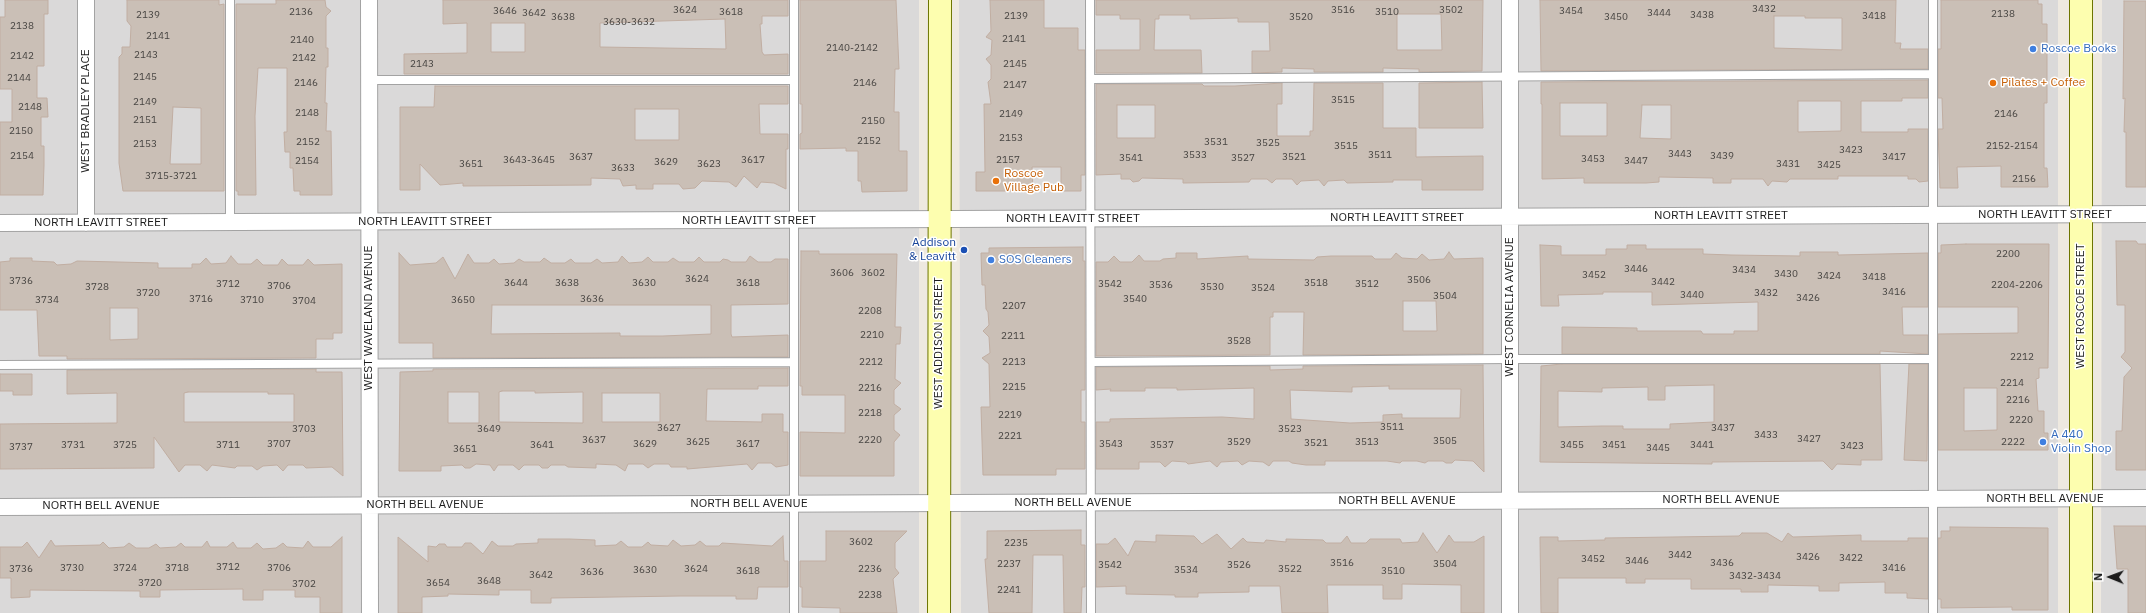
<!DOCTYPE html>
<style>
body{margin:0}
#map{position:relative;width:2146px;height:613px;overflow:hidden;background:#eee9e0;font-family:"IBM Plex Sans",sans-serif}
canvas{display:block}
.north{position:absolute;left:2090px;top:557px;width:40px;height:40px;-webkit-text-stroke:3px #fff;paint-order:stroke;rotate:271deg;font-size:11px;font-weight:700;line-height:16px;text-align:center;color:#1c1c1c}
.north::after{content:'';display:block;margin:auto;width:14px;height:18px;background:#1c1c1c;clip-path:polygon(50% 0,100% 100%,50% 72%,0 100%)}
</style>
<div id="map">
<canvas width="2146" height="613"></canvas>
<div class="north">N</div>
</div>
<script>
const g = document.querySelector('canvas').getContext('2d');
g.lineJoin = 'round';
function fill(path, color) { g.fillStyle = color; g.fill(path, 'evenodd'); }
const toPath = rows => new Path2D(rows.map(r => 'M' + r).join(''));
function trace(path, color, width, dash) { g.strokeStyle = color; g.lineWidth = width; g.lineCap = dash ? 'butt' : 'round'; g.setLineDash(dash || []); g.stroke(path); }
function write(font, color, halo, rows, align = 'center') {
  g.font = font + ' "IBM Plex Sans",sans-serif'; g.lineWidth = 3; g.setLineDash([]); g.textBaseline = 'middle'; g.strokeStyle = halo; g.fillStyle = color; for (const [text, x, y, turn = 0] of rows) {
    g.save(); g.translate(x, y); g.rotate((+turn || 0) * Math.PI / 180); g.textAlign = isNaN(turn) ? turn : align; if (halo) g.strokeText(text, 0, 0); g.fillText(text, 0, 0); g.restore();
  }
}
fill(toPath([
 [0,0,919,0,919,613,0,613],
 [959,0,2058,0,2058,613,961,613],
 [2102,0,2146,0,2146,613,2101,613]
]), '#dad9d9');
const building = toPath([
 [5,0,48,0,48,14,44,14,44,66,37,66,37,98,47,98,48,117,41,117,41,146,44,146,44,165,43,195,0,195,0,122,12,122,12,89,0,89,0,17,5,17,5,0],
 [127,0,219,0,219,5,224,4,224,191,123,191,119,163,119,57,122,54,122,47,130,47,131,26,127,21,127,0],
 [173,107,201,108,201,164,170,164,173,107],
 [276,0,325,0,326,7,331,11,326,16,326,48,328,48,328,67,326,67,325,103,327,103,326,131,331,131,332,195,300,195,300,191,294,191,293,168,290,168,290,152,285,152,284,132,287,132,287,68,258,68,255,116,256,195,238,195,238,191,236,191,236,4,276,4,276,0],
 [443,0,788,0,788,16,762,16,762,24,760,24,762,52,764,55,788,54,788,74,404,74,404,54,467,53,467,23,443,24,443,0],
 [725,19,726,49,600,47,600,23,725,19],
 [491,23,525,23,525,52,491,52,491,23],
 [800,0,896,0,899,69,895,69,894,112,899,112,899,151,907,151,907,191,862,192,861,181,858,181,858,151,846,151,846,148,800,149,800,134,802,133,802,104,800,104,800,0],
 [990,0,1044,0,1044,28,1078,28,1078,50,1085,50,1085,175,1081,175,1081,191,1061,191,1061,167,1032,167,1033,191,976,191,976,172,985,172,984,104,991,104,988,82,991,79,991,65,986,59,991,55,992,40,986,37,991,31,990,0],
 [1096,0,1483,0,1482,71,1419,72,1419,69,1383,68,1383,72,1314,72,1314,69,1282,68,1282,72,1252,73,1252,51,1270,51,1269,22,1238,22,1238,18,1190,19,1190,15,1159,15,1159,19,1155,19,1154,50,1201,50,1202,73,1096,73,1096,50,1140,50,1140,19,1120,19,1120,15,1096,15,1096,0],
 [1397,14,1441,14,1442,50,1397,50,1397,14],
 [1540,0,1896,0,1895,43,1901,43,1900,49,1928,49,1928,69,1541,71,1540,0],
 [1774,16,1805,16,1805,18,1842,18,1842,50,1774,48,1774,16],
 [1941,0,2038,0,2038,4,2042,4,2042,24,2047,24,2047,103,2044,103,2044,168,2047,168,2048,187,2001,187,2001,166,1957,167,1958,188,1940,188,1938,129,1943,129,1942,98,1938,98,1938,49,1941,49,1941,0],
 [2124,1,2146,1,2146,187,2126,187,2126,132,2124,132,2125,98,2123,99,2124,1],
 [1928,80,1928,98,1902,98,1902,101,1861,101,1861,132,1908,132,1908,129,1928,129,1928,181,1919,182,1916,179,1908,179,1908,176,1838,176,1838,179,1790,179,1787,182,1772,181,1768,186,1763,179,1731,179,1731,183,1713,183,1713,178,1659,177,1659,182,1646,183,1584,183,1584,178,1542,179,1542,104,1541,104,1541,82,1928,80],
 [1798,101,1841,101,1841,131,1798,132,1798,101],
 [1560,103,1607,103,1607,136,1560,136,1560,103],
 [1642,105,1671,105,1671,139,1640,138,1642,105],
 [1482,82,1483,128,1419,128,1419,83,1482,82],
 [1282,83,1282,104,1277,104,1277,136,1310,136,1310,131,1313,131,1314,83,1383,83,1383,128,1416,128,1416,157,1483,156,1483,190,1422,190,1422,180,1393,180,1393,182,1347,183,1344,180,1328,181,1324,186,1319,180,1301,181,1297,185,1292,179,1276,179,1272,183,1267,179,1251,179,1249,182,1183,183,1183,179,1142,178,1139,181,1133,182,1130,179,1121,179,1121,174,1096,175,1096,84,1202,84,1204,86,1235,86,1282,83],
 [1117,105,1155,105,1155,138,1117,138,1117,105],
 [435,86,788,86,788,104,759,104,760,134,788,134,788,149,786,149,786,189,774,183,761,182,757,188,744,176,736,187,729,182,702,181,695,188,683,189,679,184,653,184,653,189,636,189,636,185,623,186,620,179,591,178,591,185,463,186,463,183,440,185,420,164,420,190,400,190,400,107,434,107,435,86],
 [635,109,679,109,679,140,635,140,635,109],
 [2116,241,2136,241,2138,244,2146,244,2146,470,2116,470,2116,431,2122,431,2124,377,2132,368,2121,357,2125,352,2125,305,2117,305,2116,241],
 [1966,244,2049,244,2048,368,2039,368,2039,378,2036,379,2038,411,2044,411,2044,433,2048,433,2048,450,1938,450,1938,334,2018,333,2018,307,1938,307,1938,253,1941,253,1941,245,1966,244],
 [1964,388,1997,388,1997,430,1964,431,1964,388],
 [1540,245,1561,246,1561,255,1606,255,1606,249,1627,249,1627,245,1646,245,1646,249,1703,249,1703,254,1731,255,1800,256,1800,252,1838,252,1838,255,1928,253,1928,307,1902,307,1903,335,1928,335,1928,354,1880,351,1880,354,1562,354,1562,327,1637,328,1637,331,1701,331,1703,334,1734,334,1734,331,1758,331,1758,302,1652,305,1652,292,1603,292,1603,294,1558,295,1559,306,1541,306,1540,245],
 [1083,247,1083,261,1085,261,1085,390,1081,390,1081,422,1085,422,1085,469,1056,469,1056,475,983,475,981,407,990,407,989,364,982,358,990,353,989,337,983,331,989,325,988,312,986,309,985,285,982,285,981,253,989,253,989,248,1083,247],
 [801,251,819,251,819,254,897,254,895,327,901,327,900,344,896,344,895,379,901,383,894,390,894,404,901,409,894,415,894,430,900,435,894,442,894,476,800,476,800,432,845,433,845,395,802,395,802,386,800,386,801,251],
 [1449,252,1454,259,1483,258,1483,354,1303,355,1304,312,1273,312,1273,317,1270,317,1270,355,1096,356,1096,262,1108,262,1114,256,1120,262,1132,262,1139,255,1144,261,1160,261,1163,259,1176,258,1176,253,1197,253,1197,259,1248,256,1248,259,1314,260,1317,257,1331,256,1372,256,1375,259,1391,259,1396,253,1402,258,1417,259,1422,254,1429,260,1444,259,1449,252],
 [1403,301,1436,301,1437,331,1403,331,1403,301],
 [399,253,410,265,436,263,443,257,455,279,468,254,474,263,489,263,494,259,499,264,514,263,519,259,524,262,540,262,544,258,551,263,565,263,571,259,575,263,591,263,597,259,602,263,618,262,622,256,629,263,642,262,648,257,653,262,668,262,673,258,679,262,694,262,699,257,704,262,720,262,723,259,728,260,731,262,746,262,750,256,758,262,771,262,775,259,788,259,788,304,731,305,731,334,732,337,788,335,788,357,433,358,433,343,399,343,399,253],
 [492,305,711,305,711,334,663,336,620,336,620,333,491,334,492,305],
 [231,256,238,264,251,264,257,259,263,265,278,265,282,259,288,265,303,265,308,259,314,265,342,264,342,333,333,333,333,339,316,339,316,358,67,359,67,356,39,356,37,310,0,310,0,262,10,261,10,258,32,258,32,261,54,262,57,265,71,264,77,261,158,263,158,268,192,268,192,264,200,264,206,258,211,264,226,263,231,256],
 [110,308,138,308,138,339,110,340,110,308],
 [1562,364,1880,364,1882,460,1861,460,1861,465,1837,464,1832,470,1823,461,1712,462,1712,464,1540,462,1541,366,1562,364],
 [1714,385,1714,422,1670,424,1670,429,1623,429,1623,426,1602,426,1558,427,1558,391,1602,392,1602,388,1648,387,1648,400,1665,400,1665,386,1714,385],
 [1909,364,1928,364,1927,461,1904,460,1909,364],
 [1483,365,1484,472,1473,461,1455,460,1452,463,1446,463,1443,461,1428,461,1425,463,1417,461,1402,461,1400,463,1387,461,1325,461,1325,465,1306,465,1292,463,1289,461,1273,461,1269,466,1263,462,1249,461,1242,465,1238,461,1221,462,1217,467,1210,461,1188,464,1186,462,1172,461,1165,467,1160,462,1139,462,1139,469,1096,469,1096,422,1110,422,1110,419,1222,417,1254,419,1254,388,1177,390,1177,388,1145,388,1145,391,1110,391,1111,389,1096,390,1096,367,1270,366,1270,370,1303,369,1303,366,1483,365],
 [1389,386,1389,389,1461,389,1460,418,1402,418,1402,414,1383,415,1383,422,1350,423,1291,419,1290,390,1352,392,1352,387,1389,386],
 [788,368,788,386,758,386,758,389,707,389,706,421,762,422,762,414,783,414,783,432,788,432,788,465,776,467,771,463,758,463,752,470,747,464,687,469,687,467,671,467,669,464,654,464,648,468,643,464,628,464,625,471,616,465,596,464,596,468,568,467,565,465,551,465,548,468,542,468,539,465,524,465,519,470,513,465,498,465,494,471,490,465,476,464,470,468,465,468,462,465,441,466,441,471,399,471,400,372,433,371,433,369,788,368],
 [502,391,535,391,535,393,583,392,583,423,499,422,499,392,502,391],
 [448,392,479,392,479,423,448,423,448,392],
 [602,393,660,393,660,422,602,422,602,393],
 [316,369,316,372,342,372,343,476,332,467,306,468,303,465,288,465,283,471,277,465,263,466,257,470,252,466,237,466,235,468,212,465,207,471,200,465,185,465,179,472,154,437,154,468,0,469,0,424,117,423,117,393,67,394,67,370,316,369],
 [188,392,268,392,268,394,294,394,294,422,184,422,184,393,188,392],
 [0,374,32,374,32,395,13,395,13,391,0,391,0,374],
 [2114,526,2146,526,2146,613,2128,613,2128,569,2117,569,2114,526],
 [1950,527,2048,528,2048,610,2012,610,2012,607,1941,608,1941,599,1938,599,1938,538,1941,538,1941,531,1950,531,1950,527],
 [1081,530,1081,545,1085,545,1085,587,1082,587,1081,613,1064,613,1063,555,1033,555,1032,613,989,613,985,559,987,559,987,531,1081,530],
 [826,531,907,531,895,543,895,568,899,573,893,579,897,613,840,613,840,608,802,607,802,587,800,587,800,561,826,561,826,531],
 [1423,533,1437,553,1449,535,1454,542,1474,542,1484,536,1484,613,1461,613,1461,585,1402,584,1402,599,1383,599,1383,585,1327,585,1328,613,1282,613,1280,586,1249,586,1249,592,1198,593,1198,597,1175,597,1175,595,1126,594,1126,586,1096,587,1096,544,1108,544,1115,538,1128,556,1135,541,1156,542,1156,535,1194,536,1202,544,1217,534,1231,549,1243,538,1247,542,1264,543,1266,540,1286,542,1286,539,1323,540,1326,543,1341,543,1347,536,1351,543,1366,543,1370,539,1400,539,1402,543,1418,542,1423,533],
 [1742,533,1767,533,1782,542,1788,533,1793,537,1861,535,1861,541,1908,541,1908,538,1928,538,1928,599,1907,598,1907,593,1885,593,1885,582,1839,583,1839,591,1819,591,1819,586,1768,585,1768,592,1741,592,1741,589,1691,589,1691,579,1645,579,1645,583,1626,583,1626,578,1558,578,1558,613,1541,613,1540,537,1558,537,1558,541,1605,540,1605,538,1739,536,1742,533],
 [783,536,784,561,788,561,788,587,758,587,757,599,736,599,736,596,680,596,551,598,551,603,531,603,531,590,499,590,499,595,448,594,448,596,422,597,422,613,398,613,398,537,428,562,428,546,436,547,439,544,445,544,447,547,462,547,465,543,471,543,483,554,492,541,498,546,513,546,516,544,538,543,538,539,569,539,595,540,595,546,616,545,621,541,628,547,642,547,648,542,651,545,668,546,673,540,681,546,695,545,700,541,706,546,719,546,722,543,772,546,783,536],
 [342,537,342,613,320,613,320,597,295,597,295,590,263,590,263,600,243,600,243,589,160,590,160,597,140,597,140,591,30,590,30,597,11,598,11,578,0,578,0,547,22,547,27,542,39,558,51,540,55,546,100,545,103,542,109,548,124,547,129,543,136,548,149,548,156,544,160,548,176,547,181,543,185,547,202,547,207,541,210,547,227,547,233,542,237,548,251,548,257,543,263,549,276,548,283,543,287,547,303,548,308,541,313,547,331,547,342,537]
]);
fill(building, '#cabfb6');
trace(building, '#c1aea2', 1);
const lane = toPath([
 [230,0,230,222],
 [1090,0,1091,613],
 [1091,79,1933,74],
 [369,80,794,80],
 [1091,362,1510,359,1933,359],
 [0,365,794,362],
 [794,613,794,0],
 [1933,613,1933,0]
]);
const street = toPath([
 [369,0,370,613],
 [0,223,2146,214],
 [86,223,86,0],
 [0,507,2146,498],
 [1510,613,1510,0]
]);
const secondary = toPath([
 [939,613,940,0],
 [2081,613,2081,0]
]);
trace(lane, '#a3a3a3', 10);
trace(street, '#a3a3a3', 18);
trace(secondary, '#6e7500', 24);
trace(lane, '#fff', 8);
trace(street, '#fff', 16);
trace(secondary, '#fdfeaf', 22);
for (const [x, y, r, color] of [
 [2033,49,4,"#3f7fe0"],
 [1993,83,4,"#e8710a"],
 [996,181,4,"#e8710a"],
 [964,250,4,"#1a4fb4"],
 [991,260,4,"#3f7fe0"],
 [2043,442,4,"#3f7fe0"]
]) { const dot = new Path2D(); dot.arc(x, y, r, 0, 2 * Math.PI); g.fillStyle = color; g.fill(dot); trace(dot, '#fff', 1.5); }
write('10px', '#484542', null, [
 ["3432",1764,9],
 ["3624",685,10],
 ["3516",1343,10],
 ["3502",1451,10],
 ["3646",505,11],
 ["3454",1571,11],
 ["2136",301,12],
 ["3618",731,12],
 ["3510",1387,12],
 ["3642",534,13],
 ["3444",1659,13],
 ["2138",2003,14],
 ["2139",148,15],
 ["3438",1702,15],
 ["2139",1016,16],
 ["3418",1874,16],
 ["3638",563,17],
 ["3520",1301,17],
 ["3450",1616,17],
 ["3630-3632",629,22],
 ["2138",22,26],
 ["2141",158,36],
 ["2141",1014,39],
 ["2140",302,40],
 ["2140-2142",852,48],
 ["2143",146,55],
 ["2142",22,56],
 ["2142",304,58],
 ["2143",422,64],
 ["2145",1015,64],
 ["2145",145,77],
 ["2144",19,78],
 ["2146",306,83],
 ["2146",865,83],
 ["2147",1015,85],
 ["3515",1343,100],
 ["2149",145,102],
 ["2148",30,107],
 ["2148",307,113],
 ["2149",1011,114],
 ["2146",2006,114],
 ["2151",145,120],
 ["2150",873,121],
 ["2150",21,131],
 ["2153",1011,138],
 ["2152",869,141],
 ["2152",308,142],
 ["3531",1216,142],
 ["3525",1268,143],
 ["2153",145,144],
 ["3515",1346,146],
 ["2152-2154",2012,146],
 ["3423",1851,150],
 ["3443",1680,154],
 ["3533",1195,155],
 ["3511",1380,155],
 ["2154",22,156],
 ["3439",1722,156],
 ["3637",581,157],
 ["3521",1294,157],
 ["3417",1894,157],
 ["3541",1131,158],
 ["3527",1243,158],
 ["3453",1593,159],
 ["3643-3645",529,160],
 ["3617",753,160],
 ["2157",1008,160],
 ["2154",307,161],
 ["3447",1636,161],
 ["3629",666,162],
 ["3651",471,164],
 ["3623",709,164],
 ["3431",1788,164],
 ["3425",1829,165],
 ["3633",623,168],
 ["3715-3721",171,176],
 ["2156",2024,179],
 ["2200",2008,254],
 ["3446",1636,269],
 ["3434",1744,270],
 ["3606",842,273],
 ["3602",873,273],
 ["3430",1786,274],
 ["3452",1594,275],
 ["3424",1829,276],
 ["3418",1874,277],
 ["3624",697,279],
 ["3506",1419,280],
 ["3736",21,281],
 ["3442",1663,282],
 ["3644",516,283],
 ["3638",567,283],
 ["3630",644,283],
 ["3618",748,283],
 ["3518",1316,283],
 ["3712",228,284],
 ["3542",1110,284],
 ["3512",1367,284],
 ["3536",1161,285],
 ["2204-2206",2017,285],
 ["3706",279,286],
 ["3728",97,287],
 ["3530",1212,287],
 ["3524",1263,288],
 ["3416",1894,292],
 ["3720",148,293],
 ["3432",1766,293],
 ["3440",1692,295],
 ["3504",1445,296],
 ["3426",1808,298],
 ["3716",201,299],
 ["3636",592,299],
 ["3540",1135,299],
 ["3734",47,300],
 ["3710",252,300],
 ["3650",463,300],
 ["3704",304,301],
 ["2207",1014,306],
 ["2208",870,311],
 ["2210",872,335],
 ["2211",1013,336],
 ["3528",1239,341],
 ["2212",2022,357],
 ["2212",871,362],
 ["2213",1014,362],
 ["2214",2012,383],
 ["2215",1014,387],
 ["2216",870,388],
 ["2216",2018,400],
 ["2218",870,413],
 ["2219",1010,415],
 ["2220",2021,420],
 ["3511",1392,427],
 ["3627",669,428],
 ["3437",1723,428],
 ["3703",304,429],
 ["3649",489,429],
 ["3523",1290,429],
 ["3433",1766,435],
 ["2221",1010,436],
 ["3427",1809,439],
 ["3637",594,440],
 ["2220",870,440],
 ["3505",1445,441],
 ["3625",698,442],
 ["3529",1239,442],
 ["3513",1367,442],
 ["2222",2013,442],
 ["3521",1316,443],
 ["3707",279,444],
 ["3629",645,444],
 ["3617",748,444],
 ["3543",1111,444],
 ["3731",73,445],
 ["3725",125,445],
 ["3711",228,445],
 ["3641",542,445],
 ["3537",1162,445],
 ["3455",1572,445],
 ["3451",1614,445],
 ["3441",1702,445],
 ["3423",1852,446],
 ["3737",21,447],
 ["3445",1658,448],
 ["3651",465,449],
 ["3602",861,542],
 ["2235",1016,543],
 ["3442",1680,555],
 ["3426",1808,557],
 ["3422",1851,558],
 ["3452",1593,559],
 ["3446",1637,561],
 ["3516",1342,563],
 ["3436",1722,563],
 ["2237",1009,564],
 ["3504",1445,564],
 ["3542",1110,565],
 ["3526",1239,565],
 ["3712",228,567],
 ["3730",72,568],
 ["3724",125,568],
 ["3718",177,568],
 ["3706",279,568],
 ["3416",1894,568],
 ["3736",21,569],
 ["3624",696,569],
 ["2236",870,569],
 ["3522",1290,569],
 ["3630",645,570],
 ["3534",1186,570],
 ["3618",748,571],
 ["3510",1393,571],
 ["3636",592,572],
 ["3642",541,575],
 ["3432-3434",1755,576],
 ["3648",489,581],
 ["3720",150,583],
 ["3654",438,583],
 ["3702",304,584],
 ["2241",1009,590],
 ["2238",870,595]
]);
write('12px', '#366cbe', '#fff', [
 ["Roscoe Books",2041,49],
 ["SOS Cleaners",999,260],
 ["A 440",2051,435],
 ["Violin Shop",2051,449]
], 'left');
write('12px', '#c56008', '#fff', [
 ["Pilates + Coffee",2001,83],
 ["Roscoe",1004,174],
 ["Village Pub",1004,188]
], 'left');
write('12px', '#1c1c1c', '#fff', [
 ["WEST BRADLEY PLACE",86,111,-90],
 ["NORTH LEAVITT STREET",2045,215],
 ["NORTH LEAVITT STREET",1721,216],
 ["NORTH LEAVITT STREET",1397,218],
 ["NORTH LEAVITT STREET",1073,219],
 ["NORTH LEAVITT STREET",749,221],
 ["NORTH LEAVITT STREET",425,222],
 ["NORTH LEAVITT STREET",101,223],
 ["WEST ROSCOE STREET",2081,306,-90],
 ["WEST CORNELIA AVENUE",1510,307,-90],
 ["WEST WAVELAND AVENUE",369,318,-90],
 ["WEST ADDISON STREET",939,343,-90],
 ["NORTH BELL AVENUE",2045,499],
 ["NORTH BELL AVENUE",1721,500],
 ["NORTH BELL AVENUE",1397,501],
 ["NORTH BELL AVENUE",1073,503],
 ["NORTH BELL AVENUE",749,504],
 ["NORTH BELL AVENUE",425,505],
 ["NORTH BELL AVENUE",101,506]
]);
write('12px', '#164399', '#fff', [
 ["Addison",956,243],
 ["& Leavitt",956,257]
], 'right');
</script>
